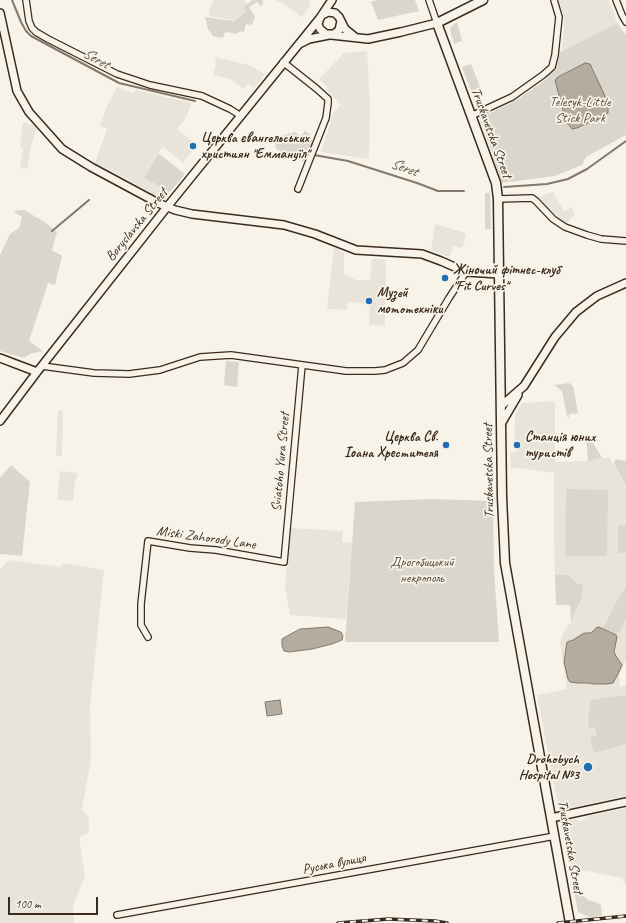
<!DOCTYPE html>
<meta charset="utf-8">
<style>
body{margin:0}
#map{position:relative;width:626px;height:923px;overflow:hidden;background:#f7f3e8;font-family:Caveat,sans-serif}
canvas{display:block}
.scale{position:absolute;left:8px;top:897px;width:90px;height:18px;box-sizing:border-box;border:2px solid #3b2a1e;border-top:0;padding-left:5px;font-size:12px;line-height:14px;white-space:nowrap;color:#3b2a1e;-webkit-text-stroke:3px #f7f3e8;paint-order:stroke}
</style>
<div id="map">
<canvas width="626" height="923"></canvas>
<div class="scale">100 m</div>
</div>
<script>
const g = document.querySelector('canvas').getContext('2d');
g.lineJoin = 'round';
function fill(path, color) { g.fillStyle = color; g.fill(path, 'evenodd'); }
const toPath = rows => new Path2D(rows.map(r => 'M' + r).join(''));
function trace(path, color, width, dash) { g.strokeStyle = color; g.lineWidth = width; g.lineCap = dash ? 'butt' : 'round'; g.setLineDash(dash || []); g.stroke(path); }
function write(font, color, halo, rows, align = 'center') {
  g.font = font + ' Caveat,sans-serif'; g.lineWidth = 3.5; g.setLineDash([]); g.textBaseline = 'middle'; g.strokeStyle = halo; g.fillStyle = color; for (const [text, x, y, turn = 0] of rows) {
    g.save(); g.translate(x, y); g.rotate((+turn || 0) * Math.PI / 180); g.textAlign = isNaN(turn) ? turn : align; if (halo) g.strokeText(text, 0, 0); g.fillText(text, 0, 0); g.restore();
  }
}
fill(toPath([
 [214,0,244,0,247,4,243,7,246,11,234,20,209,16,210,7],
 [276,0,310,0,309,7,302,17,293,10],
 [559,0,609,0,617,23,561,51,564,32,564,17],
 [367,51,370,105,369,159,321,152,326,134,327,134,333,113,341,105,326,89,327,87,319,79,344,53],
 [215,57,249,65,265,74,254,88,248,84,244,89,230,79,213,75,216,64],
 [117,87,132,93,137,90,191,103,186,118,177,129,197,145,183,163,163,147,156,155,144,178,170,192,165,198,153,194,123,177,95,163,107,129,100,126,106,108],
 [23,122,33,125,37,129,31,146,27,169,20,168,23,148,20,147],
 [553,192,564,211,571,207,575,214,566,225,558,220,538,197],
 [435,224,462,232,466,235,462,248,453,246,450,257,431,251],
 [334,247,339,249,339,251,344,253,344,274,356,280,370,280,372,259,383,259,386,261,385,326,369,325,370,304,348,302,347,310,327,309],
 [555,401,555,462,587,461,609,457,626,485,626,660,619,675,620,687,626,686,626,796,559,810,537,695,567,689,560,643,562,635,571,622,582,597,582,584,578,584,568,575,555,575,554,535,554,473,518,468,511,469,510,453,516,452,514,429,515,428,515,414,522,403],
 [58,410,63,410,62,456,56,456],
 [60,471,78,473,75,482,73,501,57,500],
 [290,528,343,531,342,542,352,543,346,619,290,615,285,586],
 [9,560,61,567,62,563,104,570,90,706,91,759,82,809,89,818,89,830,88,833,82,835,79,839,85,876,73,905,74,923,0,923,0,569],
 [626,808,626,884,622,878,592,872,571,869,570,867,572,866,571,858,566,855,561,824,565,821,576,819,579,821,584,820,585,817]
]), '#e9e4d9');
fill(toPath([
 [253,0,263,0,263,4,261,7,257,2,249,7,255,17,252,25,246,24,244,32,239,31,238,34,225,32,223,38,212,36,212,34,208,29,205,17,234,21,246,11,243,7],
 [377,0,415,0,419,11,378,20,371,2],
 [457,22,462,41,454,44,450,30,451,27],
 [617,23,626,35,626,135,586,157,582,165,555,176,502,183,480,118,515,101,544,81,556,68,560,52],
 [471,64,480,87,471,91,462,67],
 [305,131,311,135,309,138,313,141,304,162,276,149,275,144,278,137,295,132,301,136],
 [158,153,185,174,170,192,144,178],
 [485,193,490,193,491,229,485,229],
 [24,210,46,223,57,232,52,250,62,256,55,285,48,283,29,341,43,351,30,354,24,358,0,351,0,255,10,234,19,228,22,217,13,211],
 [226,361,239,362,237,387,224,385],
 [569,383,573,386,578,413,569,414,569,418,567,416,562,391,554,385],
 [590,438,602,458,588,461,587,447,585,439],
 [616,459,626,461,626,485,615,466,614,462],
 [11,465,30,482,22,556,0,554,0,478],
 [566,489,608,490,607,556,565,556],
 [431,499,493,501,494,571,499,642,345,642,355,502],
 [618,525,626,525,626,553,618,553],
 [555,575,568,575,578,584,583,584,582,597,571,622,570,605,556,605],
 [626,587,626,618,621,630,616,635,602,628,605,625,614,606],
 [626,695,626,744,594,753,590,737,597,736,595,727,589,728,588,721,591,700],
 [574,890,579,891,588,900,598,903,601,905,602,914,601,916,589,917,578,912]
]), '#dbd6cb');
const water = toPath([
 [585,63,590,64,605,96,608,107,608,113,604,116,577,128,572,129,568,124,564,114,555,80,558,77,585,63],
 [328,627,341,632,343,636,342,640,332,644,312,649,290,652,284,651,282,646,282,639,287,636,300,629,328,627],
 [599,627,616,635,617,637,614,652,616,656,622,665,617,676,613,683,607,684,594,684,588,683,578,683,570,682,568,679,564,662,567,642,573,640,584,633,591,633,596,628,599,627],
 [280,700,282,714,267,716,265,702,280,700]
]);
fill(water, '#b4aca0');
trace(water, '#84786c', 1);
trace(toPath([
 [12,0,21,22,26,31,31,36,119,83,195,101],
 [314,155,348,161,417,183,438,191,464,191],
 [504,187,547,184,568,179,587,169,626,141],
 [52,231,89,200]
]), '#84786c', 2);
const minor = toPath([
 [26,0,29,21,32,28,36,32,48,39,117,74,150,85,202,96,230,109,241,116],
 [429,0,437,23],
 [616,0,622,15,626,22],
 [283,62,317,89,328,99,328,103,326,118,298,189],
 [471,116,512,97,543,75,552,67,555,55,559,17,554,0],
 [498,199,532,198,536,201,553,219,565,227,587,235,601,239,626,241],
 [42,366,94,373,129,374,160,370,200,357,231,355,346,371,375,371,385,370,403,363,418,350,449,298,466,272],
 [148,637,141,625,141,604,148,541,190,548,216,550,284,562,302,365],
 [117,915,555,836]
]);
const tertiary = toPath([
 [332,0,320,18,318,24,320,29,326,34,334,34,339,30,341,21],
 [0,13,17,91,29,112,62,149,91,167,158,203,175,210,192,214,284,225,315,234,356,250,422,254,441,261,466,272,499,274],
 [322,15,328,12,335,13,339,17,345,29,355,37],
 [331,35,368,39,401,32,437,23],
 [299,44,309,39,329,35],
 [0,358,37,372],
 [501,406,524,386,555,337,576,312,597,296,626,283],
 [0,421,37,372,167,207,320,18],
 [501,424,518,395],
 [551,818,626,802]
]);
const secondary = toPath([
 [483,0,437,23,496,183,498,199,502,497,505,563,570,923]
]);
trace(minor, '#3b2a1e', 8);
trace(tertiary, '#3b2a1e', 10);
trace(secondary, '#3b2a1e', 11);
trace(minor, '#f7f3e8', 5.5);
trace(tertiary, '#f7f3e8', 7);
trace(secondary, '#f7f3e8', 8);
const rail = toPath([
 [338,923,388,919,435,921,447,923],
 [558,923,626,916]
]);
trace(rail, '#3b2a1e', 3.5);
trace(rail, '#f7f3e8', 2, [6]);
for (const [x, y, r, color] of [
 [193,146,4,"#1f6fb2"],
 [445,278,4,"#1f6fb2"],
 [369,301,4,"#1f6fb2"],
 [446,445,4,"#1f6fb2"],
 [517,445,4,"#1f6fb2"],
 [588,767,5,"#1f6fb2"]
]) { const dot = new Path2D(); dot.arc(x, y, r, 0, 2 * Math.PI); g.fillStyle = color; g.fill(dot); trace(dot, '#f7f3e8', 1.5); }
write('14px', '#5b4c41', '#f7f3e8', [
 ["Telesyk-Little",580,102],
 ["Stick Park",580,118],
 ["Дрогобицький",422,562],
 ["некрополь",422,578]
]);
write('14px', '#3b2a1e', '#f7f3e8', [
 ["Truskavetska Street",491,133,70],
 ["Boryslavska Street",137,225,-51],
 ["Sviatoho Yura Street",281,462,-85],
 ["Truskavetska Street",489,471,-91],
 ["Miski Zahorody Lane",206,538,8],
 ["Truskavetska Street",570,847,80],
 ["Руська вулиця",334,864,-11]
]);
write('bold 14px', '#3b2a1e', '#f7f3e8', [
 ["Церква євангельських",201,138],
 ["християн \"Еммануїл\"",201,154],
 ["Жіночий фітнес-клуб",453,270],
 ["\"Fit Curves\"",453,286],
 ["Музей",377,293],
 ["мототехніки",377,309],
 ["Церква Св.",438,437,"right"],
 ["Іоана Хрестителя",438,453,"right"],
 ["Станція юних",525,437],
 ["туристів",525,453],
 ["Drohobych",579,759,"right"],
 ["Hospital №3",579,775,"right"]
], 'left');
write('italic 15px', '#5f5145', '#f7f3e8', [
 ["Seret",96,59,28],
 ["Seret",404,168,19]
]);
</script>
